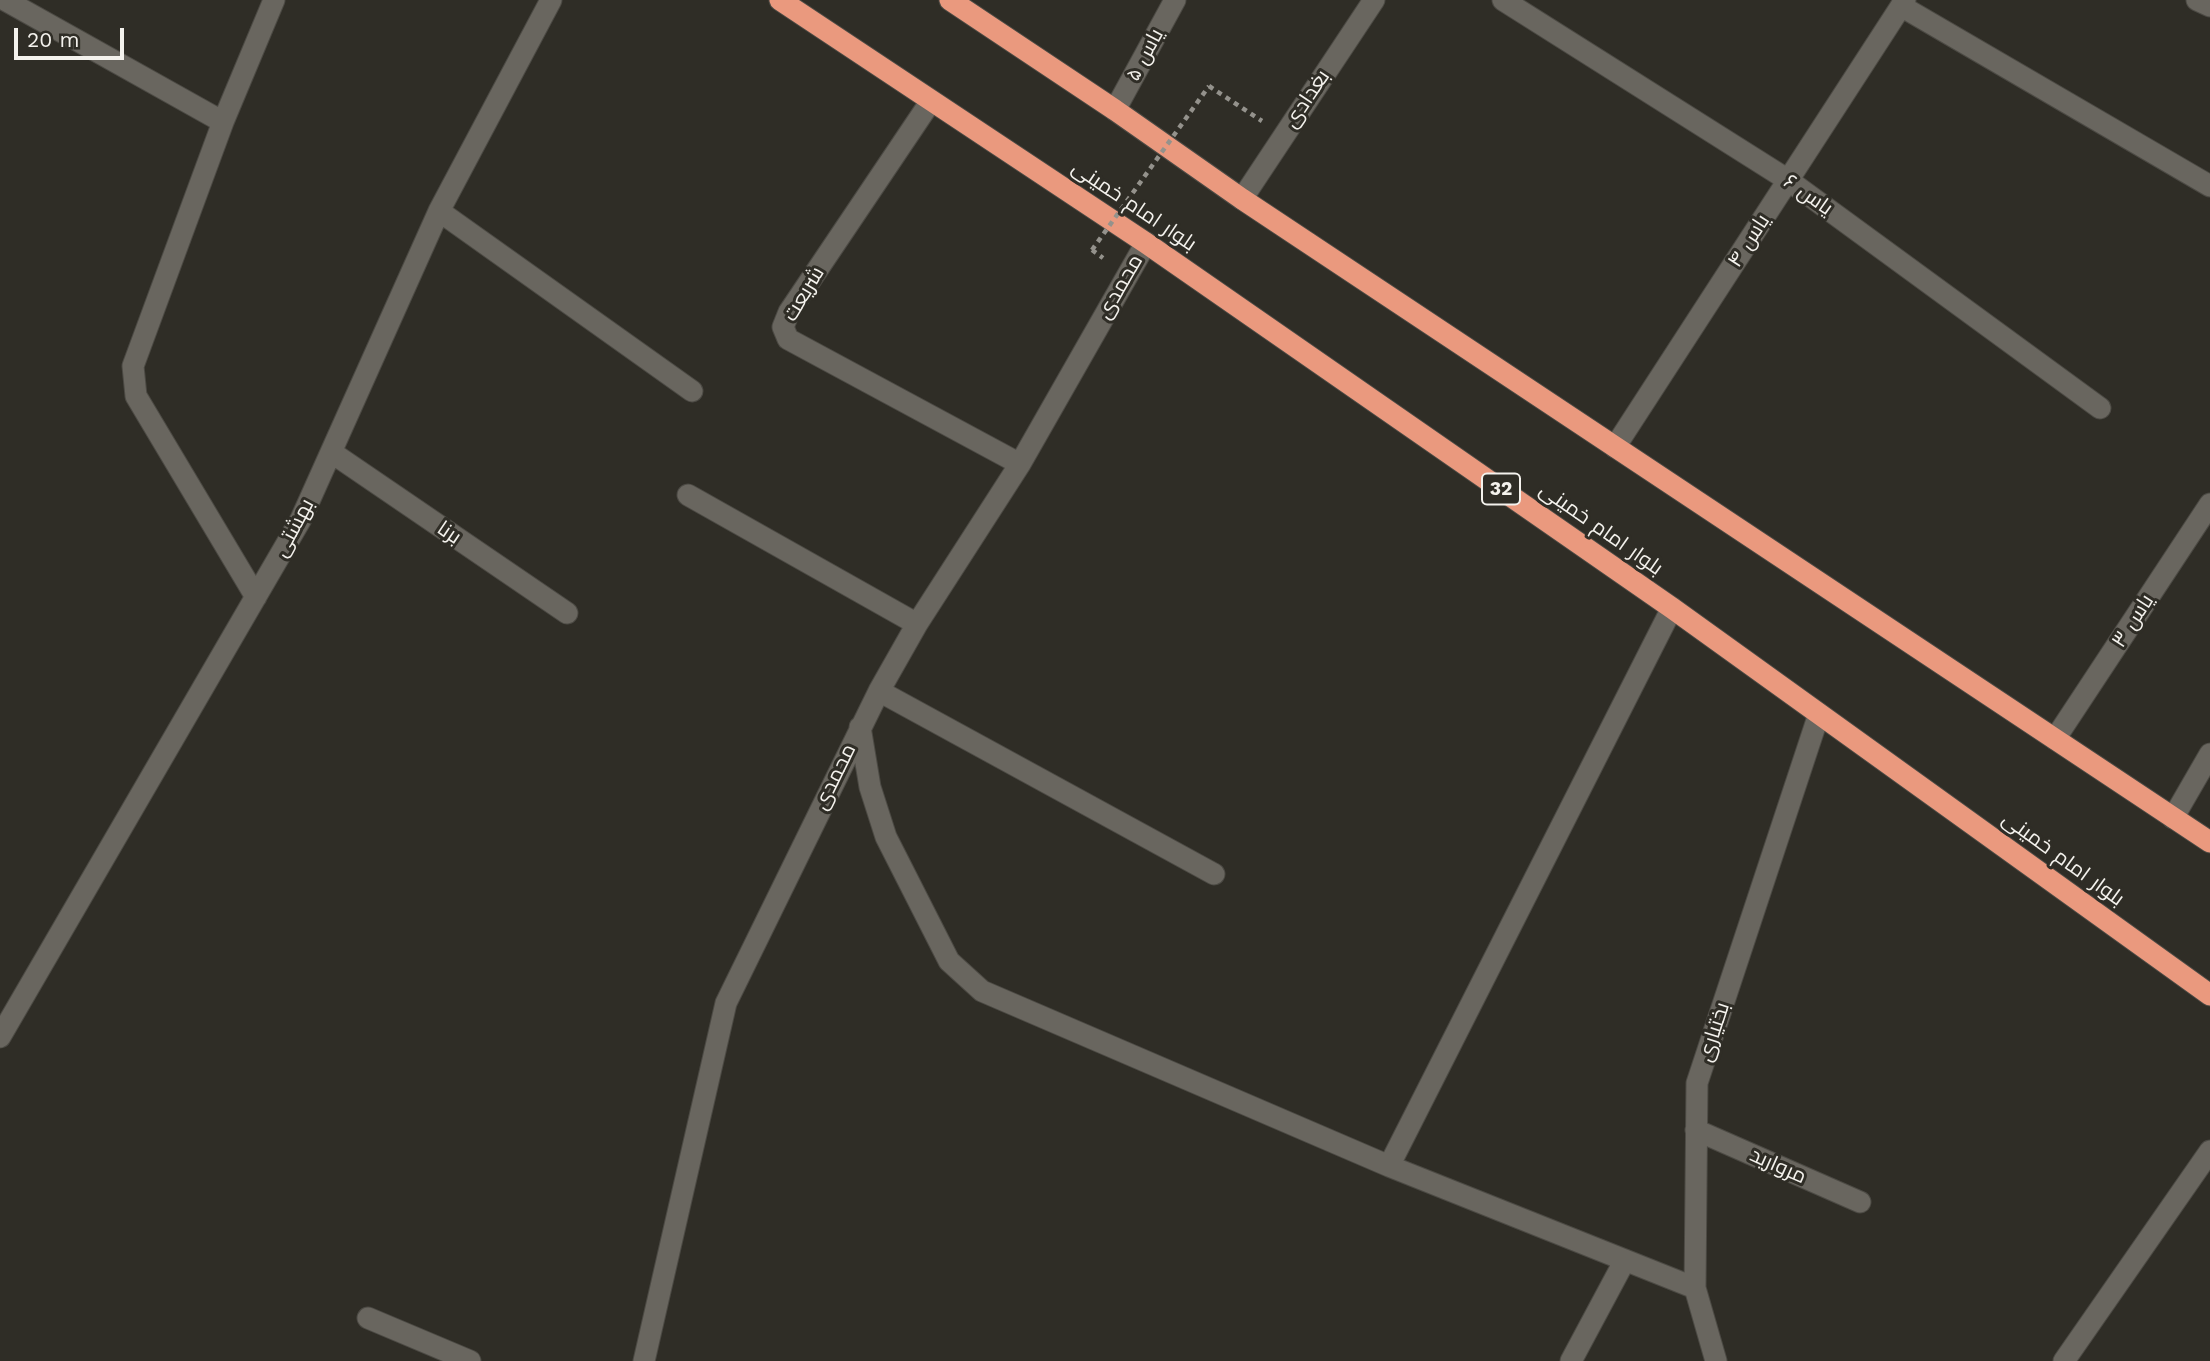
<!DOCTYPE html>
<meta charset="utf-8">
<style>
body{margin:0}
#map{position:relative;width:2210px;height:1361px;overflow:hidden;background:#2f2d26;font-family:"Work Sans",sans-serif}
canvas{display:block}
.scale{position:absolute;left:14px;top:28px;width:110px;height:32px;box-sizing:border-box;border:4px solid #f4f2ed;border-top:0;padding-left:9px;font-size:21px;line-height:24px;white-space:nowrap;color:#f4f2ed;-webkit-text-stroke:5px #2f2d26;paint-order:stroke}
</style>
<div id="map">
<canvas width="2210" height="1361"></canvas>
<div class="scale">20 m</div>
</div>
<script>
const g = document.querySelector('canvas').getContext('2d');
g.lineJoin = 'round';
const toPath = rows => new Path2D(rows.map(r => 'M' + r).join(''));
function trace(path, color, width, dash) { g.strokeStyle = color; g.lineWidth = width; g.lineCap = dash ? 'butt' : 'round'; g.setLineDash(dash || []); g.stroke(path); }
function write(font, color, halo, rows, align = 'center') {
  g.font = font + ' "Work Sans",Cairo,sans-serif'; g.lineWidth = 6; g.setLineDash([]); g.textBaseline = 'middle'; g.strokeStyle = halo; g.fillStyle = color; for (const [text, x, y, turn = 0] of rows) {
    g.save(); g.translate(x, y); g.rotate((+turn || 0) * Math.PI / 180); g.textAlign = isNaN(turn) ? turn : align; if (halo) g.strokeText(text, 0, 0); g.fillText(text, 0, 0); g.restore();
  }
}
const street = toPath([
 [5,0,223,122],
 [1503,0,1788,180,2100,408],
 [2197,0,2210,6],
 [1901,6,2210,186],
 [931,101,789,312,783,327,788,339,1020,464],
 [1115,110,1175,0],
 [1242,199,1374,0],
 [439,211,692,391],
 [1615,447,1905,0],
 [331,452,567,613],
 [688,495,917,624],
 [256,597,136,396,133,366,223,122,274,0],
 [879,691,1214,874],
 [860,727,870,787,886,837,949,961,982,991,1389,1166,1695,1288],
 [2055,739,2210,504],
 [2173,818,2210,754],
 [0,1037,301,519,439,211,551,0],
 [1696,1130,1860,1202],
 [1389,1166,1672,608],
 [368,1318,470,1361],
 [644,1361,726,1003,879,691,917,624,1020,464,1146,243],
 [1571,1361,1625,1260],
 [1716,1361,1695,1288,1697,1083,1819,714],
 [2064,1361,2210,1151]
]);
const highway = toPath([
 [780,0,1146,243,1672,608,2210,995],
 [950,0,1115,110,1242,199,2210,842]
]);
trace(street, '#4c4a44', 23);
trace(highway, '#4c4a44', 23);
trace(toPath([
 [1209,86,1262,121],
 [1092,250,1103,258]
]), '#94928c', 4.5, [5, 5]);
trace(street, '#69665f', 21);
trace(highway, '#ea997e', 21);
trace(toPath([
 [1092,250,1209,86]
]), '#94928c', 4.5, [5, 5]);
for (const [x, y, w] of [
 [1501,489,38]
]) { const box = new Path2D(); box.roundRect(x - w / 2, y - 15.5, w, 31, 5); g.fillStyle = '#2f2d26'; g.fill(box); trace(box, '#f4f2ed', 2); }
write('bold 19px', '#f4f2ed', null, [
 ["32",1501,489]
]);
write('21px', '#f4f2ed', '#2f2d26', [
 ["یاس ۵",1145,55,-62],
 ["بغدادی",1307,99,-56],
 ["یاس ۶",1808,195,35],
 ["بلوار امام خمینی",1134,206,34],
 ["یاس ۴",1749,241,-57],
 ["محمدی",1120,287,-60],
 ["شریعت",804,294,-59],
 ["بهشتی",294,528,-62],
 ["بلوار امام خمینی",1601,529,35],
 ["برنا",449,533,34],
 ["یاس ۳",2133,621,-57],
 ["محمدی",835,777,-64],
 ["بلوار امام خمینی",2063,859,36],
 ["بختیاری",1714,1032,-72],
 ["مروارید",1778,1166,24]
]);
</script>
